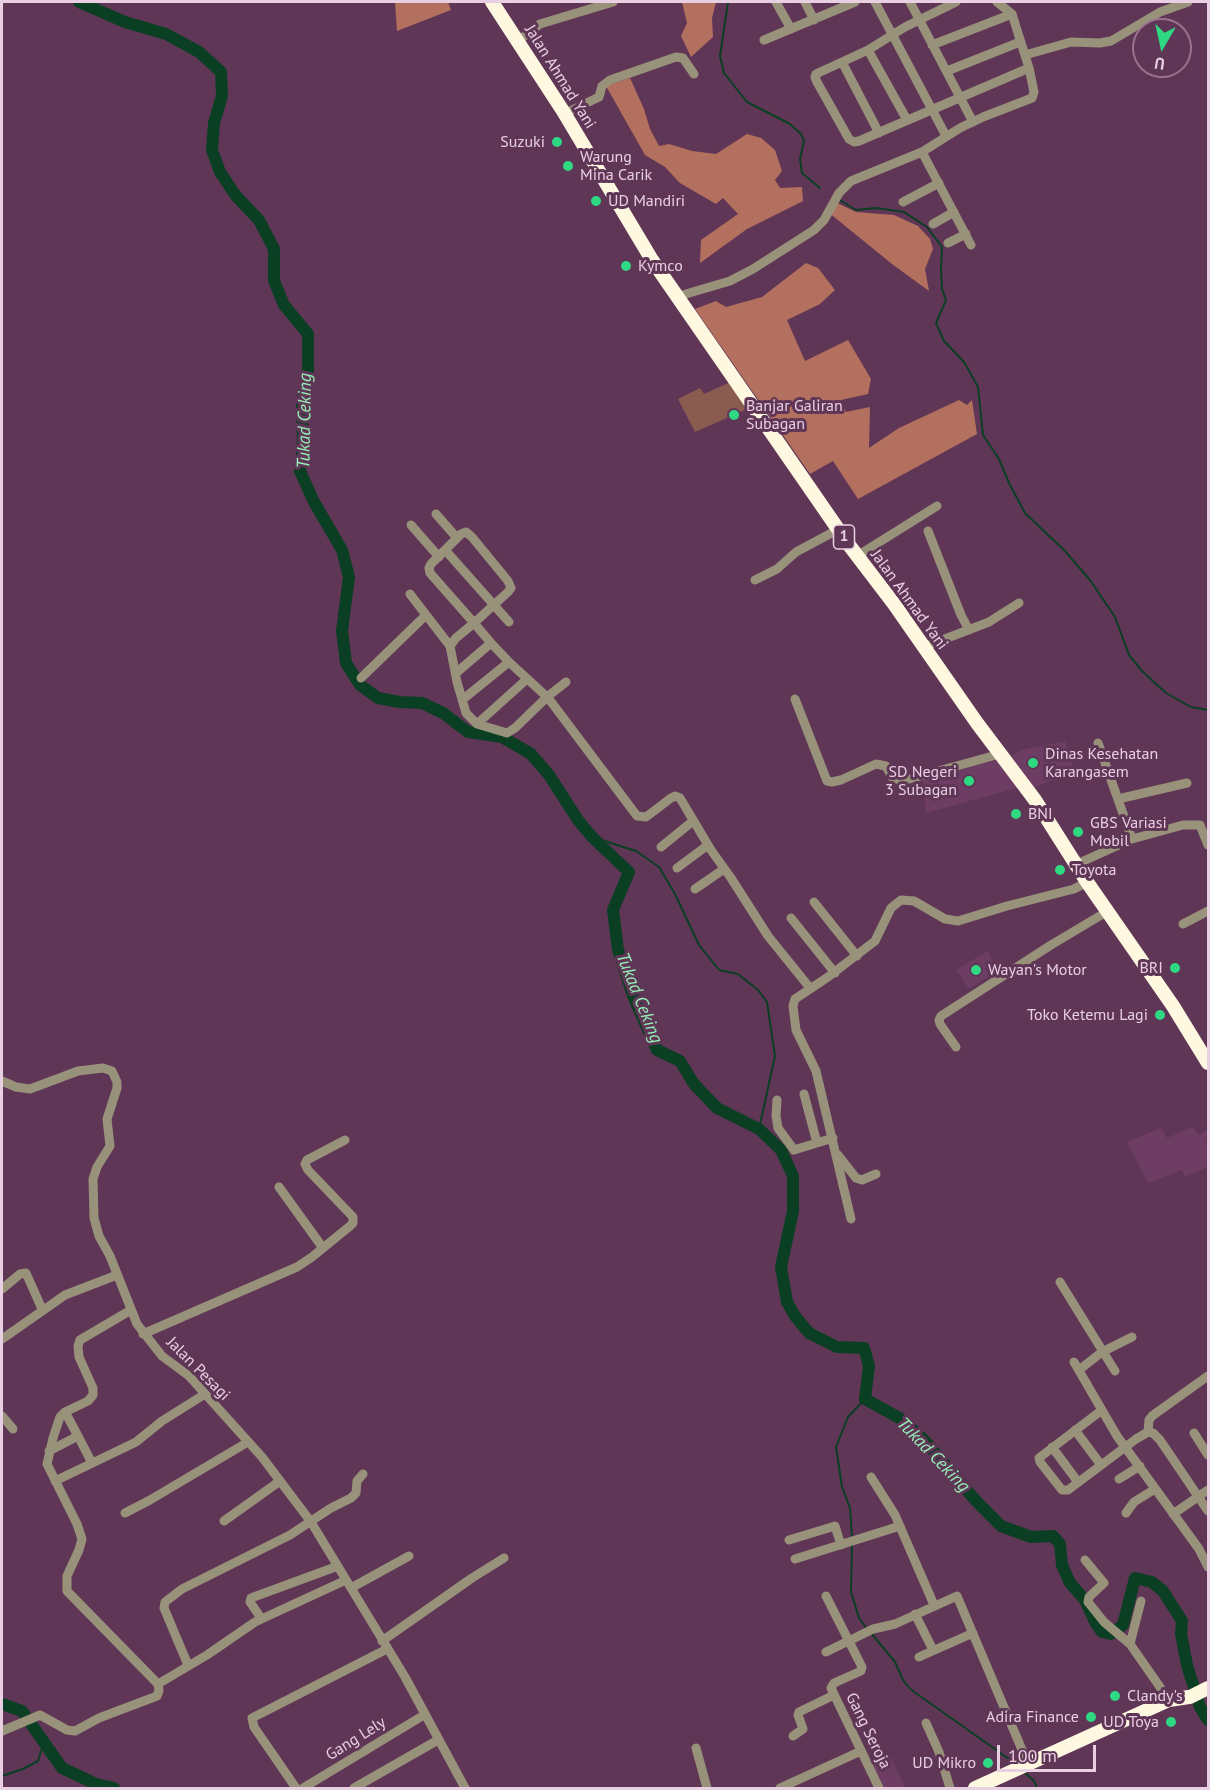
<!DOCTYPE html>
<style>
body{margin:0}
#map{position:relative;width:1210px;height:1790px;overflow:hidden;background:#603657;font-family:"PT Sans",sans-serif}
canvas{display:block}
.frame{position:absolute;inset:0;border:3px solid #e9cfe2;pointer-events:none}
.north{position:absolute;left:1132px;top:18px;width:60px;height:60px;box-sizing:border-box;background:#603657;border:2px solid #97738f;border-radius:50%;rotate:189deg;font-size:16px;font-weight:700;line-height:24px;text-align:center;color:#e9cfe2}
.north::after{content:'';display:block;margin:auto;width:21px;height:27px;background:#2fd883;clip-path:polygon(50% 0,100% 100%,50% 72%,0 100%)}
.scale{position:absolute;left:997px;top:1745px;width:99px;height:27px;box-sizing:border-box;border:3px solid #e9cfe2;border-top:0;padding-left:8px;font-size:18px;line-height:21px;white-space:nowrap;color:#e9cfe2;-webkit-text-stroke:4px #603657;paint-order:stroke}
</style>
<div id="map">
<canvas width="1210" height="1790"></canvas>
<div class="frame"></div>
<div class="north">U</div>
<div class="scale">100 m</div>
</div>
<script>
const g = document.querySelector('canvas').getContext('2d');
g.lineJoin = 'round';
function fill(path, color) { g.fillStyle = color; g.fill(path, 'evenodd'); }
const toPath = rows => new Path2D(rows.map(r => 'M' + r).join(''));
function trace(path, color, width, dash) { g.strokeStyle = color; g.lineWidth = width; g.lineCap = dash ? 'butt' : 'round'; g.setLineDash(dash || []); g.stroke(path); }
function write(font, color, halo, rows, align = 'center') {
  g.font = font + ' "PT Sans",sans-serif'; g.lineWidth = 6; g.setLineDash([]); g.textBaseline = 'middle'; g.strokeStyle = halo; g.fillStyle = color; for (const [text, x, y, turn = 0] of rows) {
    g.save(); g.translate(x, y); g.rotate((+turn || 0) * Math.PI / 180); g.textAlign = isNaN(turn) ? turn : align; if (halo) g.strokeText(text, 0, 0); g.fillText(text, 0, 0); g.restore();
  }
}
fill(toPath([
 [1065,741,1074,772,1032,788,1010,757,1021,750],
 [1000,760,1020,787,926,813,922,775],
 [988,951,997,971,969,989,956,970],
 [1193,1127,1198,1135,1208,1130,1208,1137,1205,1139,1208,1148,1208,1167,1185,1177,1182,1170,1148,1183,1127,1142,1161,1128,1167,1138],
 [891,1757,905,1788,883,1788,871,1766]
]), '#6d3d63');
fill(toPath([
 [735,380,752,407,695,432,678,399,700,388,704,394]
]), '#8a5c50');
fill(toPath([
 [395,2,448,2,451,10,397,31],
 [682,2,716,2,712,18,713,37,691,57,681,36,687,23],
 [630,78,644,109,650,129,659,146,669,144,692,151,716,154,747,134,761,138,775,150,782,171,775,180,780,188,802,187,803,201,747,229,700,263,701,240,738,214,723,198,716,204,680,183,665,167,645,155,606,86],
 [835,202,856,212,894,215,918,226,930,239,933,249,925,269,929,291,892,264,828,212],
 [806,263,818,268,835,290,820,304,787,320,805,361,848,340,871,379,868,394,841,400,846,412,870,407,869,448,899,428,959,400,967,405,972,400,977,434,858,499,833,461,810,474,695,309,716,301,726,307,762,297]
]), '#b4705e');
trace(toPath([
 [728,2,720,56,724,73,747,102,790,124,801,134,804,141,800,159,802,173,820,188],
 [838,199,856,210,876,208,904,212,927,227,942,247,941,269,942,289,946,300,936,323,944,341,964,362,978,387,983,435,999,459,1009,483,1025,513,1065,551,1090,580,1115,617,1129,655,1142,671,1166,693,1191,707,1208,710],
 [592,837,636,851,659,867,675,894,699,945,719,970,738,974,758,990,767,1002,775,1056,759,1129],
 [852,1537,850,1508,842,1487,836,1447,848,1417,865,1399],
 [852,1545,851,1592,859,1618,867,1629],
 [871,1633,895,1662,903,1680,910,1689,1016,1764],
 [1024,1772,1034,1781,1037,1788],
 [2,1776,23,1769,38,1761,44,1742]
]), '#0a3f23', 2);
trace(toPath([
 [79,2,125,22,166,34,199,52,221,72,222,96,214,123,212,150,220,172,236,196,259,220,274,249,274,281,284,305,308,334,308,374,302,402,303,441,300,471,314,502,342,550,349,577,342,631,346,663,360,685,378,698,399,702,422,703,443,713,468,732,502,737,531,754,549,775,578,820,592,837,629,872,613,910,618,950,634,998,657,1050,680,1061,694,1084,717,1108,759,1129,781,1150,793,1176,793,1211,781,1267,787,1302,795,1316,809,1333,837,1347,864,1348,869,1366,865,1399,903,1420,925,1441,976,1501,1001,1526,1031,1537,1053,1536,1060,1544,1062,1565,1070,1583,1085,1600,1096,1624,1102,1632,1111,1634,1123,1625,1135,1578,1152,1582,1163,1591,1182,1621,1181,1634,1187,1665,1200,1707,1208,1720],
 [2,1704,22,1711,62,1768,96,1784,114,1788]
]), '#0a3f23', 12);
trace(toPath([
 [776,2,791,29],
 [805,2,814,20],
 [875,2,946,136],
 [910,2,973,122],
 [956,2,905,27,868,50,816,74,815,77,817,82,849,139,854,142,859,141,1029,68],
 [764,40,855,2],
 [518,41,540,24,613,2],
 [932,45,1012,14],
 [868,50,907,120],
 [1025,55,1071,42,1100,43,1111,41,1160,12,1188,2],
 [842,62,879,133],
 [947,71,1020,42],
 [564,114,599,97,602,86,610,80,676,57,683,58,694,74],
 [922,152,971,245],
 [903,202,939,183],
 [933,224,954,212],
 [948,243,966,234],
 [679,296,730,281,753,269,814,230,824,220,839,193,851,181,922,152,960,128,983,117,1032,98,1034,92,1029,68,1012,14,997,2],
 [436,514,457,538],
 [411,525,439,557],
 [928,531,961,615,969,630],
 [446,551,509,622],
 [857,556,937,506],
 [755,580,777,569,796,552,839,529],
 [410,594,450,646],
 [924,647,989,622,1019,603],
 [456,673,491,643],
 [361,678,426,615],
 [566,682,547,697,515,728,507,733,477,724,466,713,457,682,450,646,456,638,474,623,508,592,511,588,508,581,472,537,466,532,461,534,431,564,429,568,430,573,474,623,491,643,509,662,547,697,552,703,637,816,646,817,671,798,675,796,680,798,711,850,731,878,768,936,810,988],
 [795,699,827,781,832,782,841,780,876,764,886,766,892,777,902,781,1000,754],
 [462,700,509,662],
 [477,724,527,679],
 [1098,743,1132,839],
 [1118,799,1187,783],
 [661,847,693,821],
 [1077,864,1132,839,1183,825,1200,825,1208,845],
 [677,868,708,845],
 [695,889,724,869],
 [814,902,857,956],
 [791,918,835,973],
 [1183,924,1208,911],
 [956,1047,940,1024,939,1020,941,1016,1051,945,1108,911],
 [2,1081,16,1087,30,1089,78,1071,103,1068,112,1071,117,1082,117,1088,107,1119,110,1146,97,1167,93,1179,94,1218,99,1236,110,1256,137,1324,162,1356,189,1376,262,1457,311,1522,405,1677,465,1788],
 [804,1094,817,1143],
 [777,1100,776,1116,778,1128,794,1150,833,1138],
 [838,1155,856,1178,862,1180,876,1174],
 [279,1187,323,1248],
 [851,1219,816,1071,796,1030,793,1006,795,999,828,977,875,941,891,908,901,900,914,901,945,919,958,921,1007,906,1074,889,1087,882],
 [1060,1282,1115,1371],
 [2,1289,20,1274,26,1273,42,1309],
 [131,1310,80,1340,78,1346,79,1357,93,1388,93,1395,88,1401,65,1412,60,1417,53,1438,47,1464,77,1524,82,1539,79,1550,67,1576,67,1591,158,1684],
 [143,1334,297,1267,312,1257,350,1226,353,1223,353,1217,308,1170,305,1164,307,1160,345,1140],
 [2,1339,65,1295,117,1275],
 [1074,1362,1117,1436,1199,1549,1208,1567],
 [1079,1370,1102,1352,1132,1337],
 [1102,1410,1039,1458,1040,1462,1062,1490,1068,1490,1136,1439,1148,1432,1153,1433,1160,1440,1208,1511],
 [2,1416,13,1429],
 [1075,1430,1101,1465],
 [1148,1432,1149,1420,1152,1416,1208,1376],
 [1194,1433,1208,1455],
 [78,1436,92,1463],
 [1052,1447,1078,1482],
 [49,1451,78,1436,65,1412],
 [871,1477,895,1515,934,1605],
 [1119,1479,1140,1466],
 [55,1481,136,1442,162,1421,205,1394],
 [125,1513,150,1500,248,1442],
 [1126,1513,1134,1502,1155,1489],
 [1173,1514,1208,1490],
 [224,1521,280,1481],
 [789,1540,835,1526,841,1545],
 [795,1559,900,1526],
 [1085,1560,1104,1583,1089,1597,1088,1602,1104,1622,1130,1644,1169,1700],
 [351,1588,409,1556],
 [826,1596,862,1667,861,1671,834,1683,831,1688,879,1788],
 [915,1614,933,1650],
 [261,1618,250,1602,251,1598,338,1566],
 [382,1641,472,1578,504,1558],
 [1130,1644,1141,1601],
 [826,1652,873,1629,895,1624,957,1596,1028,1764],
 [919,1657,973,1633],
 [188,1665,164,1608,165,1602,182,1589,290,1535,331,1508,351,1498,356,1493,357,1481,363,1474],
 [926,1723,939,1752,950,1788],
 [2,1731,40,1715,67,1730,75,1731,99,1718,157,1696,159,1691,158,1684,207,1655,255,1622,346,1580],
 [793,1736,803,1729,798,1715,799,1712,834,1695],
 [696,1748,707,1788],
 [296,1788,254,1727,252,1718,387,1649],
 [303,1788,424,1715],
 [354,1788,438,1740],
 [780,1788,861,1751]
]), '#98927a', 9);
trace(toPath([
 [492,2,563,111,652,260,849,545,894,604,977,723,1035,800,1087,882,1173,1006,1208,1063],
 [1190,1697,1208,1688],
 [975,1788,1169,1700,1189,1697]
]), '#fef8e1', 14);
for (const [x, y, r, color] of [
 [557,142,6,"#2fd883"],
 [568,166,6,"#2fd883"],
 [596,201,6,"#2fd883"],
 [626,266,6,"#2fd883"],
 [734,415,6,"#2fd883"],
 [1033,763,6,"#2fd883"],
 [969,781,6,"#2fd883"],
 [1016,814,6,"#2fd883"],
 [1078,832,6,"#2fd883"],
 [1060,870,6,"#2fd883"],
 [1175,968,6,"#2fd883"],
 [976,970,6,"#2fd883"],
 [1160,1015,6,"#2fd883"],
 [1115,1696,6,"#2fd883"],
 [1091,1717,6,"#2fd883"],
 [1171,1722,6,"#2fd883"],
 [988,1763,6,"#2fd883"]
]) { const dot = new Path2D(); dot.arc(x, y, r, 0, 2 * Math.PI); g.fillStyle = color; g.fill(dot); trace(dot, '#603657', 2); }
for (const [x, y, w] of [
 [844,537,21]
]) { const box = new Path2D(); box.roundRect(x - w / 2, y - 12, w, 24, 4.5); g.fillStyle = '#603657'; g.fill(box); trace(box, '#e9cfe2', 1.5); }
write('bold 15px', '#e9cfe2', null, [
 ["1",844,537]
]);
write('16px', '#e9cfe2', '#603657', [
 ["Jalan Ahmad Yani",560,77,58],
 ["Jalan Ahmad Yani",909,600,54],
 ["Jalan Pesagi",198,1369,45],
 ["Gang Seroja",868,1731,64],
 ["Gang Lely",356,1739,-32]
]);
write('16px', '#e9cfe2', '#603657', [
 ["Suzuki",545,142,"right"],
 ["Warung",580,157],
 ["Mina Carik",580,175],
 ["UD Mandiri",608,201],
 ["Kymco",638,266],
 ["Banjar Galiran",746,406],
 ["Subagan",746,424],
 ["Dinas Kesehatan",1045,754],
 ["Karangasem",1045,772],
 ["SD Negeri",957,772,"right"],
 ["3 Subagan",957,790,"right"],
 ["BNI",1028,814],
 ["GBS Variasi",1090,823],
 ["Mobil",1090,841],
 ["Toyota",1072,870],
 ["BRI",1163,968,"right"],
 ["Wayan's Motor",988,970],
 ["Toko Ketemu Lagi",1148,1015,"right"],
 ["Clandy's",1127,1696],
 ["Adira Finance",1079,1717,"right"],
 ["UD Toya",1159,1722,"right"],
 ["UD Mikro",976,1763,"right"]
], 'left');
write('italic 18px', '#94f0b5', '#603657', [
 ["Tukad Ceking",305,421,-89],
 ["Tukad Ceking",639,998,68],
 ["Tukad Ceking",933,1455,46]
]);
</script>
